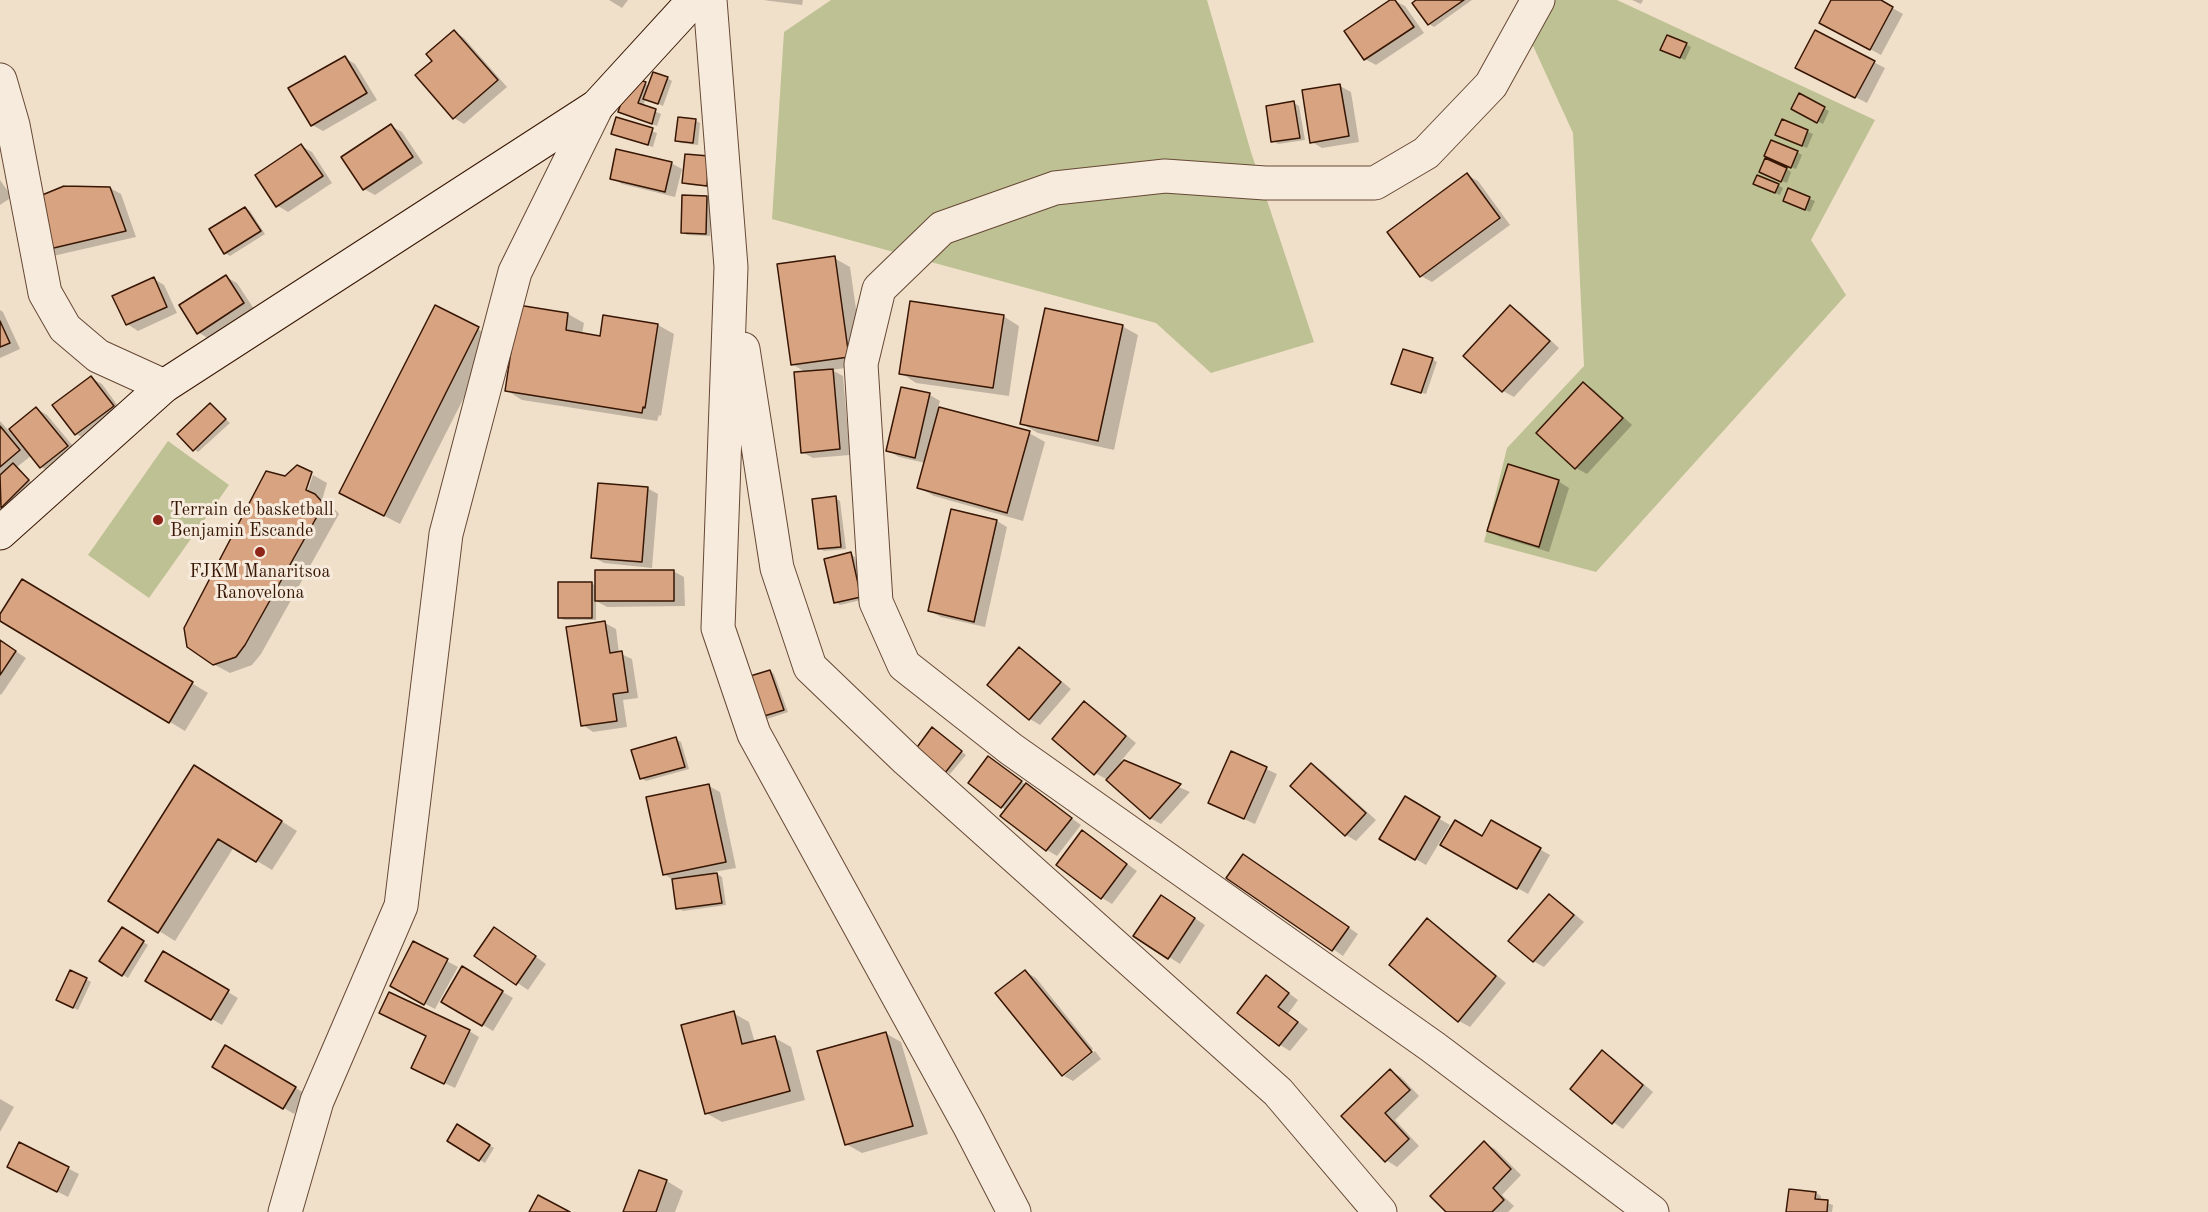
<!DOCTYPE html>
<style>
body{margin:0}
canvas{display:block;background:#f1e0c9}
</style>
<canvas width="2208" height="1212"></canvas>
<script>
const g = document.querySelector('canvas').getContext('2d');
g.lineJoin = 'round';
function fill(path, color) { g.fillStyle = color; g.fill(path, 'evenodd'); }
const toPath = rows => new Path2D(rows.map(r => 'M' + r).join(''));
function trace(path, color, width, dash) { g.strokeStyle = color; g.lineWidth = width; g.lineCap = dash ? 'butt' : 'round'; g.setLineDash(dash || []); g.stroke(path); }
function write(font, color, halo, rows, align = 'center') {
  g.font = font + ' "Old Standard TT",serif'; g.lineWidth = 6; g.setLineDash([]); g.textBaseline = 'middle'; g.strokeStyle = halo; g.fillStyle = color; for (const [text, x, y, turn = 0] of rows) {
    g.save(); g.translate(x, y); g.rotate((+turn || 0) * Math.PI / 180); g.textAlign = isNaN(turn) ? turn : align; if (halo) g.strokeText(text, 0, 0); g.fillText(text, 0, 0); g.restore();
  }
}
fill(toPath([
 [831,0,1207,0,1251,152,1314,342,1211,373,1156,323,772,219,784,32],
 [1554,0,1617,0,1875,120,1811,240,1846,295,1596,572,1484,542,1507,448,1584,366,1573,133,1529,37],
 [168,441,229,485,149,598,88,555]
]), '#bec193');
fill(toPath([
 [609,0,628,0,622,8],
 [763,0,803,0,802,5],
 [1393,0,1405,6,1424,33,1376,65,1365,59],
 [1418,0,1472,0,1434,27,1429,24],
 [1632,0,1643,0,1641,4],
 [1833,0,1878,0,1903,14,1881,55,1831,28],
 [454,31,464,38,507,87,464,124,454,118,434,61],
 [1816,32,1885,68,1867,103,1808,73],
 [1686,44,1691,47,1685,60,1667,52],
 [345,58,355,64,377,100,323,131,312,125],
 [667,78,672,81,663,106,646,98,643,106,661,114,657,126,624,114,645,84,649,86],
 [1340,86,1351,92,1359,142,1322,148,1312,142],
 [1800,96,1829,111,1823,124,1793,109],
 [1294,103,1299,106,1305,140,1278,144,1273,141],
 [617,119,657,133,653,147,617,136],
 [696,121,700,123,698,145,681,143,676,140],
 [1783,121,1813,134,1807,148,1782,138],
 [391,126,402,132,423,163,375,195,364,189],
 [301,146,312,152,332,183,288,212,278,206,257,175],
 [1797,152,1802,155,1796,169,1771,159],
 [709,158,711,187,689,185,684,183],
 [671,163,682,169,675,197,622,184,611,178],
 [1787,169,1791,172,1787,183,1766,175],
 [1467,175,1478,181,1510,225,1432,282,1421,276],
 [0,180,12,197,0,205],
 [1778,185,1783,188,1780,195,1760,187],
 [110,188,121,194,136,237,53,256,43,250],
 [1789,190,1815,201,1810,212,1790,203],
 [707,198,712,201,710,236,687,235,682,232],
 [245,208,250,211,265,234,230,256,225,253],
 [834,258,850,267,864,365,832,370,843,376,850,455,813,458,802,452,807,373,792,364],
 [226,277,237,283,254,309,209,339,198,332],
 [154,279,164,285,177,313,138,331,127,324],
 [436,307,494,338,400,524,357,502],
 [1511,307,1521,313,1559,348,1514,397,1503,391,1465,356],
 [0,310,3,312,20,349,0,358],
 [568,314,584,323,582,334,601,338,658,325,674,334,661,416,659,415,657,421,522,400,506,390],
 [1003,316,1019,326,1009,396,916,383,901,373],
 [1122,326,1138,335,1114,450,1038,433,1022,424],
 [1432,359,1437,362,1426,394,1398,386],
 [91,378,102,384,123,413,87,440,76,434],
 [1584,383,1594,390,1632,425,1587,474,1576,468],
 [902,389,930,395,940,401,938,408,1029,433,1045,442,1023,521,934,496,918,487,925,463,899,457,888,451],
 [210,405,230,423,198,452,194,449],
 [37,409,47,415,78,452,52,473,41,467,32,455,17,467,33,484,7,509,0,505,0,421,9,431],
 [297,467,312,474,309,477,303,497,305,498,313,475,327,483,322,500,331,505,339,514,261,654,252,665,230,673,213,664,286,477],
 [1558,481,1569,488,1549,552,1500,537,1489,531],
 [647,488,658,494,652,568,604,563,593,557],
 [835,498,840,501,846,549,824,551,819,548],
 [997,521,1007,527,985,627,941,617,930,611],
 [850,554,855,557,865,599,840,605,835,602],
 [673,571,684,577,685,606,607,607,596,601,596,620,564,620,559,617,591,583,596,586],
 [38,590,208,693,185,731,0,619,0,617],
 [605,623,616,629,619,653,632,659,638,698,623,700,627,727,593,732,583,725],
 [0,641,26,658,1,695,0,694],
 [1019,649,1030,655,1071,689,1040,725,1030,719,989,685],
 [770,671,774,674,788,712,767,719,762,716],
 [1085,703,1095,709,1136,743,1121,761,1190,792,1161,824,1150,818,1106,779,1095,773],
 [937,732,966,755,950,774,946,771],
 [676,739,681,742,689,769,646,781,641,778],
 [1232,753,1277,774,1255,824,1220,808],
 [993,761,1081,825,1057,856,1047,850,1002,807],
 [1311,765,1322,771,1376,820,1356,841,1346,835],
 [211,776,297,831,272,870,234,847,175,941,110,900],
 [709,786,720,792,736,868,714,872,722,877,726,905,683,911,678,908,673,880,664,874],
 [1405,799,1450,825,1426,865,1381,839],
 [1492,822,1550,855,1528,894,1442,845,1483,838],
 [1083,832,1137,871,1112,904,1102,898],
 [1254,862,1358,934,1343,956,1333,949],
 [1550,896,1560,902,1584,922,1544,967,1533,961],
 [1172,903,1205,925,1180,964,1136,936],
 [1427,920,1438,926,1506,983,1470,1027,1459,1021,1391,965],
 [122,929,148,945,128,978,101,961],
 [505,935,546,964,528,990,476,955],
 [414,943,458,967,435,1009,402,992],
 [163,953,238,998,222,1025,147,980],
 [462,968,513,998,493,1031,443,1001],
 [1025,971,1036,978,1093,1049,1064,1072,1064,1076],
 [1267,977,1298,1000,1288,1014,1308,1029,1290,1051,1280,1045],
 [86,979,91,982,78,1010,63,1003],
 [733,1013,749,1022,755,1043,775,1038,791,1047,805,1100,722,1122,706,1113],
 [469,1031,479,1037,455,1088,423,1073],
 [885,1033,901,1042,928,1134,862,1153,846,1144],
 [225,1047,306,1094,294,1114,214,1066],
 [1095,1051,1101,1059,1073,1081,1064,1076],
 [1602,1052,1613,1058,1653,1092,1623,1129,1613,1122],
 [1390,1071,1401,1077,1419,1096,1395,1120,1419,1146,1397,1167,1386,1160,1343,1116],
 [0,1099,14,1107,0,1132],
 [457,1126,494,1148,485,1163,449,1140],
 [1484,1143,1495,1149,1521,1175,1502,1195,1514,1206,1508,1212,1449,1212],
 [20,1144,79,1174,68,1197,19,1172],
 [640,1171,667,1181,683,1191,675,1212,625,1212],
 [1816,1193,1821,1196,1820,1201,1833,1205,1832,1212,1788,1212]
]), '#0003');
const building = toPath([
 [1390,0,1395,0,1414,27,1364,60,1344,31,1390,0],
 [1416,0,1464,0,1428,25,1412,3,1416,0],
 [1831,0,1881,0,1893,7,1870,50,1819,23,1831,0],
 [454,30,498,80,453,119,415,75,432,61,426,54,454,30],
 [1815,30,1875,61,1855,98,1795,68,1815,30],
 [1667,35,1687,43,1680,58,1660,50,1667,35],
 [345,56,367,93,311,126,288,88,345,56],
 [653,72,668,77,658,104,643,99,653,72],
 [630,77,646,82,638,103,656,109,652,124,618,112,630,77],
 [1340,84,1349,136,1310,143,1302,90,1340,84],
 [1799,93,1825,107,1817,123,1791,109,1799,93],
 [1294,101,1300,138,1271,142,1266,106,1294,101],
 [616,117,653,128,648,145,611,134,616,117],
 [678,117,696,119,693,143,675,141,678,117],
 [1782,119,1808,130,1802,146,1775,135,1782,119],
 [391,124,413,157,363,190,341,157,391,124],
 [1771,140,1798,151,1791,168,1764,156,1771,140],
 [301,144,323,176,276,207,255,175,301,144],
 [616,149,672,162,665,192,610,179,616,149],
 [685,154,709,156,707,186,682,183,685,154],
 [1765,158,1787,168,1781,182,1759,172,1765,158],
 [1467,173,1500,218,1420,277,1387,232,1467,173],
 [1757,175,1779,184,1775,193,1753,184,1757,175],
 [64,186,110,187,126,231,41,251,30,200,64,186],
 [1788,188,1810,197,1805,210,1783,201,1788,188],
 [682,195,707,196,706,234,681,233,682,195],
 [245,207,261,231,224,254,209,229,245,207],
 [835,256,849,357,791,365,777,264,835,256],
 [226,275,244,303,197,334,179,305,226,275],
 [154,277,167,307,126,325,112,296,154,277],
 [910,301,1004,315,993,388,899,374,910,301],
 [435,305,479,327,384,516,339,493,435,305],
 [518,305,568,313,566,330,600,336,603,315,658,324,645,408,643,407,642,413,505,391,518,305],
 [1510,305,1550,341,1502,392,1463,356,1510,305],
 [1045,308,1123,325,1098,441,1020,424,1045,308],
 [0,321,10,343,0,347,0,321],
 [1403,349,1433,358,1421,393,1391,384,1403,349],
 [833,369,840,449,801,453,794,372,833,369],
 [91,376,114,406,75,435,52,405,91,376],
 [1583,382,1623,418,1575,469,1536,433,1583,382],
 [901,387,930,393,915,458,886,451,901,387],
 [210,403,226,419,193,451,177,434,210,403],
 [36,407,68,446,40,468,9,429,36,407],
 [939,407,1030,431,1007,513,917,488,939,407],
 [0,426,20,450,0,467,0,426],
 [13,463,29,480,1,508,0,475,13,463],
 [1508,464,1559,480,1539,547,1487,531,1508,464],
 [297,465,312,472,306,490,315,494,324,504,245,645,236,657,213,665,187,647,184,628,266,471,285,476,297,465],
 [598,483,648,487,642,562,591,558,598,483],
 [836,496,841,547,818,549,812,499,836,496],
 [951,509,997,520,974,622,928,611,951,509],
 [851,552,861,597,834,603,824,559,851,552],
 [595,570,674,570,674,601,595,601,595,570],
 [22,579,193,682,169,723,0,621,0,614,22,579],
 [558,582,592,582,592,618,558,618,558,582],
 [605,621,610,653,622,651,628,692,613,694,617,721,581,726,566,627,605,621],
 [0,640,16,651,0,675,0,640],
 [1019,647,1061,682,1029,720,987,685,1019,647],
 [770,670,784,710,761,717,747,677,770,670],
 [1084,701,1126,736,1094,775,1052,739,1084,701],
 [932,727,962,751,945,773,915,750,932,727],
 [676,737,685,767,640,779,631,750,676,737],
 [1231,751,1267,767,1244,819,1208,803,1231,751],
 [988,756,1022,781,1001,808,968,783,988,756],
 [1124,760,1181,784,1150,819,1106,780,1124,760],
 [1311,763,1366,813,1345,836,1290,786,1311,763],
 [194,765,282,821,256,862,218,839,158,933,108,901,194,765],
 [1026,783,1072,818,1046,851,1000,816,1026,783],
 [709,784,726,862,663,875,646,797,709,784],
 [1405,796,1440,817,1415,860,1379,839,1405,796],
 [1455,820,1482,836,1491,820,1541,848,1517,889,1440,845,1455,820],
 [1082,830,1127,864,1101,899,1056,865,1082,830],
 [1243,854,1349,927,1332,951,1226,878,1243,854],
 [717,873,722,903,676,909,672,879,717,873],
 [1549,894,1574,915,1533,962,1508,941,1549,894],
 [1161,895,1195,918,1168,959,1133,936,1161,895],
 [1427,918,1496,976,1458,1022,1389,965,1427,918],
 [122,927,144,941,122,976,99,961,122,927],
 [494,927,536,956,516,985,474,956,494,927],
 [413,941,448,959,424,1005,390,986,413,941],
 [163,951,229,990,211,1020,145,981,163,951],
 [462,966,503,991,482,1026,441,1002,462,966],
 [70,970,87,978,73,1008,56,1000,70,970],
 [1025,970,1092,1052,1062,1076,995,993,1025,970],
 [1266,975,1289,993,1278,1007,1298,1022,1279,1046,1237,1013,1266,975],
 [389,992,470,1030,444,1084,411,1068,426,1036,379,1013,389,992],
 [734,1011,742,1044,775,1036,790,1091,705,1114,681,1025,734,1011],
 [886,1032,913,1126,845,1145,817,1051,886,1032],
 [225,1045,296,1087,283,1109,212,1067,225,1045],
 [1602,1050,1643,1085,1612,1124,1570,1089,1602,1050],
 [1390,1069,1410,1090,1385,1113,1409,1139,1385,1162,1341,1116,1390,1069],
 [457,1124,490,1145,479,1161,447,1141,457,1124],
 [1484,1141,1511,1169,1493,1188,1504,1200,1492,1212,1446,1212,1430,1196,1484,1141],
 [19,1142,69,1167,57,1192,7,1167,19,1142],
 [639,1170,667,1180,656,1212,623,1212,639,1170],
 [1789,1189,1816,1192,1815,1199,1828,1200,1827,1212,1786,1212,1789,1189],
 [538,1195,570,1212,529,1212,538,1195]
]);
fill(building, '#d8a381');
trace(building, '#371604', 1.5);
const street = toPath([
 [710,0,731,267,718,628,754,734,969,1125,1014,1212],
 [1538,0,1491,85,1426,153,1375,183,1265,183,1165,176,1055,188,942,228,879,289,861,364,876,602,904,665,1011,749,1433,1047,1652,1212],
 [0,80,13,125,45,293,65,328,98,356,164,386],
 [743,349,777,568,810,667,907,760,1278,1092,1380,1212],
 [285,1212,317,1101,401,906,446,534,515,272,597,106]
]);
const secondary = toPath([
 [0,533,164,386,597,106,694,0]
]);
trace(street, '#664835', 35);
trace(secondary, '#371604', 35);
trace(street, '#f6ebdc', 33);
trace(secondary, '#f6ebdc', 33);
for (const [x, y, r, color] of [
 [158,520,6,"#8f2418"],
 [260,552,6,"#8f2418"]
]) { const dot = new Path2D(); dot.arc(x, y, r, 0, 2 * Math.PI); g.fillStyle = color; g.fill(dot); trace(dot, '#f6ebdc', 2); }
write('18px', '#371604', '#f6ebdc', [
 ["Terrain de basketball",170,510],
 ["Benjamin Escande",170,531],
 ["FJKM Manaritsoa",260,572,"center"],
 ["Ranovelona",260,593,"center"]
], 'left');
</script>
